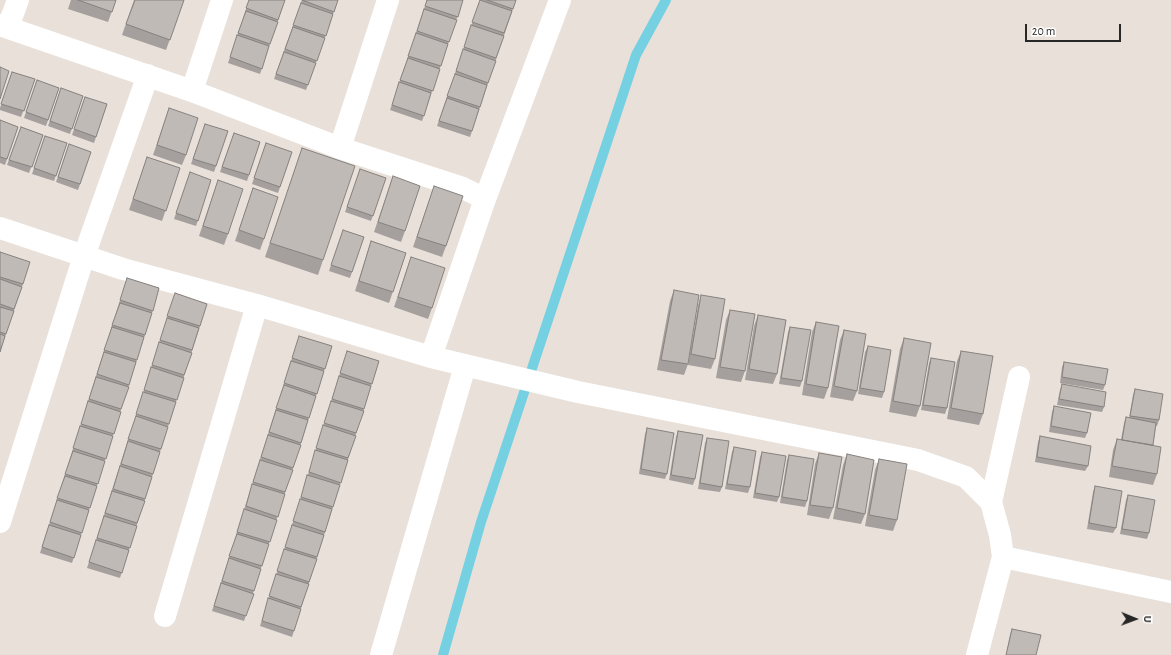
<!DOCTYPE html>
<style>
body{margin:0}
#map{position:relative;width:1171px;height:655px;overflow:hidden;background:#e8e0d9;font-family:"Alegreya Sans",sans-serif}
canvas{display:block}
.north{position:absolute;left:1115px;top:599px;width:40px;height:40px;-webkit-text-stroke:3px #fff;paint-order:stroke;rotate:91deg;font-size:11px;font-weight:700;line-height:16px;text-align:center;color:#272727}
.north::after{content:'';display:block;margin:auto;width:14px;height:18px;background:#272727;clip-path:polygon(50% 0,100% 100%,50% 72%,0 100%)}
.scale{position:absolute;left:1025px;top:24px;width:96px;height:18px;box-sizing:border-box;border:2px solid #272727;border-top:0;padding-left:5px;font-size:12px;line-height:14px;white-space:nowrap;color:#272727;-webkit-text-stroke:3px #fff;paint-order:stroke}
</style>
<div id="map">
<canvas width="1171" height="655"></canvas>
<div class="north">U</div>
<div class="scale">20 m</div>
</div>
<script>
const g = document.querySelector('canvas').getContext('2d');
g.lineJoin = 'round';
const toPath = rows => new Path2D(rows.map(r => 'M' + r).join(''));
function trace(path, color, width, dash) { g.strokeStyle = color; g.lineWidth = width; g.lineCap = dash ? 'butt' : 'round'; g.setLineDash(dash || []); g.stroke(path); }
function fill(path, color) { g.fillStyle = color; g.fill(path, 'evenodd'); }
trace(toPath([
 [443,655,481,522,636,55,666,0]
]), '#75d1e1', 10);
trace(toPath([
 [0,25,192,91,340,148,463,188,485,199,431,357,578,392,918,460,966,477,991,502,1000,535,1003,557,1171,592],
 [8,27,18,0],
 [192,91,222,0],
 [340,148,388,0],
 [485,199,560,0],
 [0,228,123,269,257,305,431,357],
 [991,502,1019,377],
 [0,522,84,256,148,75],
 [165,616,257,305],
 [381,655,465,366],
 [977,655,1003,557]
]), '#fff', 22);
fill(toPath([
 [71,0,116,0,108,22,68,9],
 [134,0,184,0,166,50,122,35],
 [249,0,285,0,260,74,228,63],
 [302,0,338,0,306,90,274,79],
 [427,0,463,0,422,121,390,110],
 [480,0,516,0,470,137,437,126],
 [12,72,35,79,21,117,0,110,0,108],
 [37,80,59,88,46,126,24,118],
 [61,88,83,96,70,134,48,126],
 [85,97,107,104,94,143,72,135],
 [169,108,186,155,182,165,153,155],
 [0,120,18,127,5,165,0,163],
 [205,124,228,131,214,172,191,164],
 [21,127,43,135,29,173,7,165],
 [234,133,260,142,247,181,220,172],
 [45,136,67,143,54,181,32,174],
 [266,143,292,152,278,193,252,184],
 [69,144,91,152,78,190,56,182],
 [302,148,323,260,318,275,265,257],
 [147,157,180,168,162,221,129,210],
 [360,169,386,178,371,221,345,212],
 [190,172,211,180,196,226,174,219],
 [393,176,405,231,401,242,374,232],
 [218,180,228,234,224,245,199,236],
 [434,186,446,246,442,257,413,247],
 [253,188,264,239,260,250,235,241],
 [343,230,364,237,350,278,329,271],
 [371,241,406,253,389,303,355,291],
 [0,252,23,284,0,352],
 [411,257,432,308,428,319,394,307],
 [127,278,159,288,152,313,72,563,40,553],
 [674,290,688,364,684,375,657,370,670,301],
 [175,293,207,304,120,578,87,568],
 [701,295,715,359,711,369,688,365,698,306],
 [730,310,745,371,741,382,716,378,726,320],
 [758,315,777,374,773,384,745,380,754,326],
 [816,322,828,388,824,399,802,395,812,332],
 [790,327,802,381,800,387,779,384,788,332],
 [844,330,857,391,853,401,830,397,840,340],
 [299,336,332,346,244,621,212,611],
 [904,338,920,406,916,417,889,412,900,349],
 [868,346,884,392,882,398,858,394,865,352],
 [347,351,379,361,292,637,260,626],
 [961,351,983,414,979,425,947,419,957,361],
 [931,358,947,408,945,414,921,410,929,363],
 [1064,362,1105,385,1103,390,1060,383,1062,367],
 [1062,384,1104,407,1102,412,1057,405,1060,390],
 [1135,389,1159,420,1157,426,1156,426,1153,445,1157,474,1153,485,1109,477,1113,450,1117,439,1121,440,1124,423,1126,417,1129,418,1133,395],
 [1054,406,1087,433,1085,438,1049,432,1052,412],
 [647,428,667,474,665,479,639,474,645,434],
 [678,431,695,479,693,485,669,480,676,437],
 [1040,436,1088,466,1085,471,1035,462,1038,442],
 [707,438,722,487,720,492,698,489,705,443],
 [734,447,750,487,748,493,725,489,732,452],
 [762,452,779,497,777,502,753,498,760,457],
 [819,453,833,508,829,519,807,515,815,464],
 [847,454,865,514,861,524,833,519,843,465],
 [789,455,807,501,805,507,780,503,787,460],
 [879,459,897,520,893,531,865,526,875,470],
 [1095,486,1116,528,1113,533,1087,529,1093,492],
 [1128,495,1149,533,1147,539,1120,534,1126,500],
 [1012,629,1036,655,1006,655,1010,635]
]), '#a5a09d');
const building = toPath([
 [78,0,116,0,112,12,78,0],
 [135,0,184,0,170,40,126,24,135,0],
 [249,0,285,0,278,20,246,8,249,0],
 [302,0,338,0,334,12,302,0],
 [427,0,463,0,458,17,425,6,427,0],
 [480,0,512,11,504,33,472,22,480,0],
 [487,0,516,0,513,9,487,0],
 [301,3,333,14,326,36,293,25,301,3],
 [424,9,457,20,449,42,417,31,424,9],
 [246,11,278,22,270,44,238,33,246,11],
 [471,25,504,36,496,58,464,47,471,25],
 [293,27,325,38,317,61,285,49,293,27],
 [416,33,448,44,441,66,408,56,416,33],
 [237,35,269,46,262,69,230,57,237,35],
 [463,49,496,61,488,83,456,71,463,49],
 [284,52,316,63,308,85,276,74,284,52],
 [408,58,440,69,433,91,400,80,408,58],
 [0,67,9,71,0,99,0,67],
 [12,72,35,79,24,111,1,104,12,72],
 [455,74,487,85,480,107,447,96,455,74],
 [37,80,59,88,48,120,26,112,37,80],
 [399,82,431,93,424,116,392,105,399,82],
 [61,88,83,96,72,129,50,121,61,88],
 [85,97,107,104,96,137,74,129,85,97],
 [447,98,479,109,472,131,439,121,447,98],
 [169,108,198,118,186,155,157,145,169,108],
 [0,120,18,127,7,159,0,157,0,120],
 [205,124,228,131,216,166,193,159,205,124],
 [21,127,43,135,32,167,9,160,21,127],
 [234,133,260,142,249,175,222,167,234,133],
 [45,136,67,143,56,176,34,168,45,136],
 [266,143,292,152,280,187,254,178,266,143],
 [69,144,91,152,80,184,58,177,69,144],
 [302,148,355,166,323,260,270,243,302,148],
 [147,157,180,168,166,211,133,199,147,157],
 [360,169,386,178,373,216,347,207,360,169],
 [190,172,211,180,198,221,176,213,190,172],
 [393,176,420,186,405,231,378,222,393,176],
 [218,180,243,189,228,234,203,226,218,180],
 [434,186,463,196,446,246,417,237,434,186],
 [253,188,278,197,264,239,239,230,253,188],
 [343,230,364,237,352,272,331,265,343,230],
 [371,241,406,253,393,292,359,281,371,241],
 [0,252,30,262,23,284,0,277,0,252],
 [411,257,445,268,432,308,398,297,411,257],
 [127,278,159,288,153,311,120,300,127,278],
 [0,279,22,287,14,309,0,304,0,279],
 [674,290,699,295,688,364,661,360,674,290],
 [175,293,207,304,200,326,167,316,175,293],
 [701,295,725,299,715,359,691,354,701,295],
 [120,303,152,313,145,335,112,325,120,303],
 [0,307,14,311,6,334,0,332,0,307],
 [730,310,755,314,745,371,720,367,730,310],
 [758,315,786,320,777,374,749,369,758,315],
 [167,318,199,328,192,350,160,340,167,318],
 [816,322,839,326,828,388,806,384,816,322],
 [112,327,144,337,137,360,104,350,112,327],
 [790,327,811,330,802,381,781,378,790,327],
 [844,330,866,334,857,391,834,386,844,330],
 [0,334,5,336,0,352,0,334],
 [299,336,332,346,325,369,292,358,299,336],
 [904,338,931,343,920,406,893,401,904,338],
 [159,342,192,353,184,375,152,365,159,342],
 [868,346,891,350,884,392,860,388,868,346],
 [347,351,379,361,372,384,340,373,347,351],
 [961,351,993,356,983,414,951,408,961,351],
 [104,352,136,362,129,385,97,374,104,352],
 [931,358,955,362,947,408,923,405,931,358],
 [291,361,324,371,317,394,284,383,291,361],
 [1064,362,1108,369,1105,385,1062,377,1064,362],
 [151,367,184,378,177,400,144,390,151,367],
 [339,376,371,386,364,409,332,399,339,376],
 [96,377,129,387,121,409,89,399,96,377],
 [1062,384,1106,392,1104,407,1059,399,1062,384],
 [284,385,316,396,309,418,276,408,284,385],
 [1135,389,1163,394,1159,420,1130,416,1135,389],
 [143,392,176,402,169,424,136,414,143,392],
 [88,401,121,412,114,434,81,424,88,401],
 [331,401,364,411,356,433,324,423,331,401],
 [1054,406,1091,413,1087,433,1051,426,1054,406],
 [276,410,308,420,301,443,269,432,276,410],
 [136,416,168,427,161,449,128,439,136,416],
 [1126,417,1156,423,1153,445,1122,440,1126,417],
 [323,425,356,436,348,458,316,448,323,425],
 [80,426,113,436,106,459,73,448,80,426],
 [647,428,674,433,667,474,641,469,647,428],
 [678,431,703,435,695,479,671,475,678,431],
 [268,435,301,445,293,468,261,457,268,435],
 [1040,436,1091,446,1088,466,1037,457,1040,436],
 [707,438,729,441,722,487,700,483,707,438],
 [1117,439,1161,447,1157,474,1112,466,1117,439],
 [128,441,160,452,153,474,121,464,128,441],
 [734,447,756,451,750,487,727,484,734,447],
 [315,450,348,460,341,483,309,472,315,450],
 [73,451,105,461,98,484,65,474,73,451],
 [762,452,786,456,779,497,755,493,762,452],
 [819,453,842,457,833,508,810,505,819,453],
 [847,454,874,460,865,514,837,508,847,454],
 [789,455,814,459,807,501,782,497,789,455],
 [879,459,907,464,897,520,869,515,879,459],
 [260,460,293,470,285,492,253,482,260,460],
 [120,466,152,477,145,499,113,489,120,466],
 [307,475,340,485,333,507,301,497,307,475],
 [65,476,97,486,90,508,57,498,65,476],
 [252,484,285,494,278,517,246,506,252,484],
 [1095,486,1122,491,1116,528,1089,523,1095,486],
 [112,491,145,501,137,523,105,513,112,491],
 [1128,495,1155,500,1149,533,1122,529,1128,495],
 [300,499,332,509,325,532,293,521,300,499],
 [57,500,89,510,82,533,50,522,57,500],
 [244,509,277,520,270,542,237,532,244,509],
 [104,516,137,526,130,548,97,538,104,516],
 [49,525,81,535,74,558,42,547,49,525],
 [292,525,324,535,317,557,285,547,292,525],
 [237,534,269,544,262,566,229,556,237,534],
 [96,540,129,550,122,573,89,562,96,540],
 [284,549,317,559,309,582,277,571,284,549],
 [229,558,261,569,254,591,222,581,229,558],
 [276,574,309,584,301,607,269,596,276,574],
 [221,583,254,594,246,616,214,606,221,583],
 [268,598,301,609,294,631,262,621,268,598],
 [1012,629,1041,635,1036,655,1006,655,1012,629]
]);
fill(building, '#c0bab6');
trace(building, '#86827f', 1);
</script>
